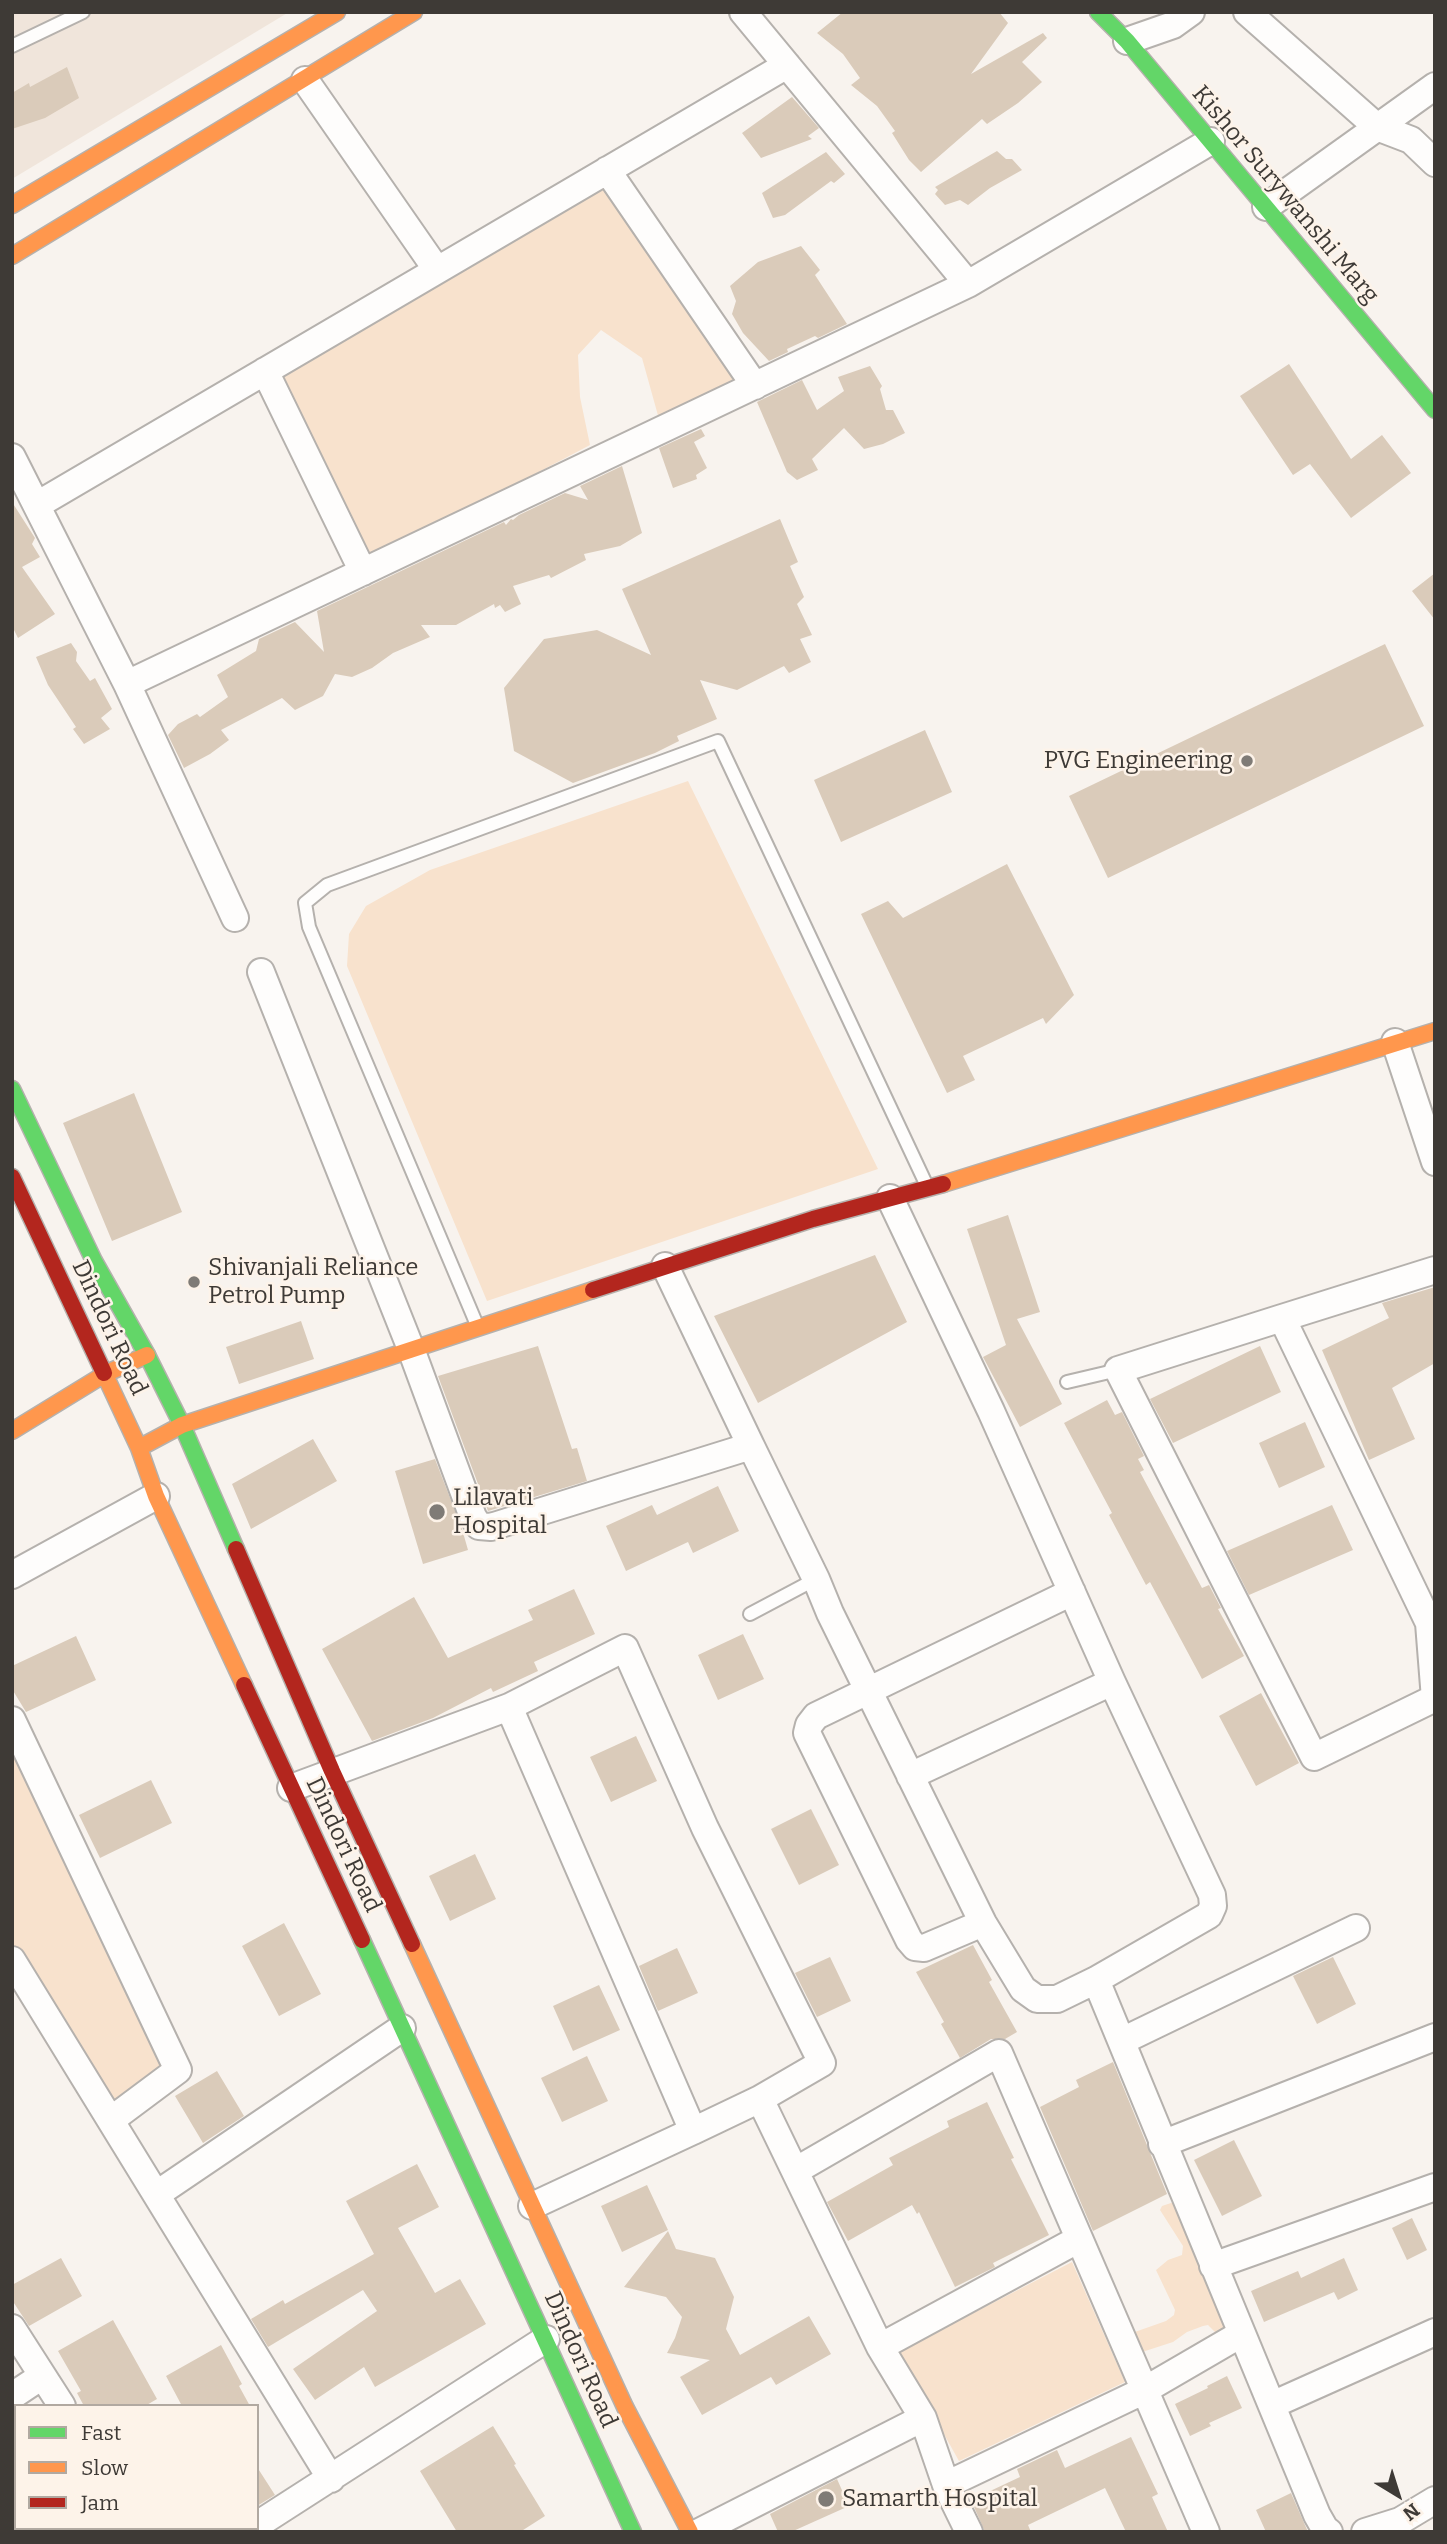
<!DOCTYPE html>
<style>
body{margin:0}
#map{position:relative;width:1447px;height:2544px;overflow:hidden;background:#f8f3ee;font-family:Bitter,serif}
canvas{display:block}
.frame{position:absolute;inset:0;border:14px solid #3e3a36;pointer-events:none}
.legend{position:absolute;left:14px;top:2404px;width:245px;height:126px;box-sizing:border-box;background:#fdf3e9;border:2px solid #b1a9a1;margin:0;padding:9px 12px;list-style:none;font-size:21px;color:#3e3a36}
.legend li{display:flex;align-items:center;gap:14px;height:35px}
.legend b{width:35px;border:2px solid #b1a9a1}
.north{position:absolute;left:1363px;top:2460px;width:70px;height:70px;-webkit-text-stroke:5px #fdf3e9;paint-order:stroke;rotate:142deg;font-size:19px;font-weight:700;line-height:28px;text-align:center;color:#3e3a36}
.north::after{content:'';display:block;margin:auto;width:24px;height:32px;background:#3e3a36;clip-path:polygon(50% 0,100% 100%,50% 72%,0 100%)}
</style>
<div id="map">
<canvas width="1447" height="2544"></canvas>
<div class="frame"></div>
<ul class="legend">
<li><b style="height:9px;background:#63d668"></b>Fast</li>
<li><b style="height:9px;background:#ff974d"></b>Slow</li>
<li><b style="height:9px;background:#b3261e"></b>Jam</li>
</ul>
<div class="north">N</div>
</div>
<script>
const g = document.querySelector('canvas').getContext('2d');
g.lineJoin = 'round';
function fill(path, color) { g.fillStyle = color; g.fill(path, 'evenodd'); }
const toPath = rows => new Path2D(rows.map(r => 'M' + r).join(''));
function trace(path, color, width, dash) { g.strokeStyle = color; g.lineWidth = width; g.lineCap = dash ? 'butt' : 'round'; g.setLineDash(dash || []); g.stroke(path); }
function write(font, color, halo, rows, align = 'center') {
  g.font = font + ' Bitter,serif'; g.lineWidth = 5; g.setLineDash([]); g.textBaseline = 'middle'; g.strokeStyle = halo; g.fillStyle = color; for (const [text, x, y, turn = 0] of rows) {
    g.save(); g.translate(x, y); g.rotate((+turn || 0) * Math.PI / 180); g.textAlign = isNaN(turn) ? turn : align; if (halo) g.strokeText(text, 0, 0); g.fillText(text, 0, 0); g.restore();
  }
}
fill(toPath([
 [12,12,289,12,12,179]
]), '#f0e5db');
fill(toPath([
 [611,176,745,383,659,419,642,358,601,330,578,355,580,397,590,445,366,563,274,376],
 [688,781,878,1169,487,1301,347,966,349,934,366,906,430,870],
 [12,1736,167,2065,110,2105,12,1949],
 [1174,2202,1235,2331,1221,2338,1208,2325,1203,2326,1187,2332,1173,2342,1136,2354,1132,2333,1166,2321,1174,2315,1175,2310,1156,2270,1168,2260,1182,2255,1183,2246,1160,2210,1162,2206],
 [1072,2262,1125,2382,959,2461,898,2352]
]), '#f8e2cd');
fill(toPath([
 [843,12,999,12,1008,23,971,74,1043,33,1047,38,1022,62,1042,82,1018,103,987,124,982,119,921,172,909,160,892,133,895,131,877,106,851,85,860,78,843,54,817,33],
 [67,67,79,98,45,118,12,129,12,93,29,83,30,87],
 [792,97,819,128,808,136,812,139,761,158,742,133],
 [997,151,1006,159,1012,159,1022,170,990,188,968,205,960,200,945,205,935,194,938,190,935,187],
 [826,152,845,174,834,183,831,181,785,215,773,218,762,193],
 [801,246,820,270,815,275,847,324,818,338,815,336,787,349,788,352,769,361,743,333,732,314,736,301,730,286,758,262],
 [1289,364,1351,459,1382,435,1411,473,1351,518,1310,464,1293,475,1240,396],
 [870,366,882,386,880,389,886,410,893,410,905,433,883,444,864,449,844,428,812,459,818,470,797,480,787,472,757,402,802,380,817,410,844,391,838,377],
 [701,429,705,436,694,442,707,468,696,475,697,479,673,488,659,448],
 [622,466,642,533,620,546,584,554,586,560,551,578,549,575,513,586,521,604,505,612,500,605,495,608,494,604,456,625,421,625,430,637,393,653,372,668,352,677,335,674,323,696,295,710,282,698,221,730,229,740,210,754,184,768,168,735,178,724,197,714,200,717,228,697,217,675,256,651,259,639,295,622,324,652,317,611,504,522,506,525,511,519,513,520,519,515,565,493,588,500,580,486],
 [12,502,35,538,32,544,40,557,22,567,55,614,18,638,12,626],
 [780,519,798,562,790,566,804,597,797,604,812,635,800,639,811,662,789,673,784,666,737,690,700,680,717,719,677,736,679,741,655,753,573,783,514,751,504,688,544,639,597,630,651,655,622,589],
 [1435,573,1435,620,1412,591],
 [71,643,77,652,76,661,90,681,95,678,112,709,101,718,110,729,84,744,73,729,76,727,48,685,36,657],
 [1385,644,1424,726,1108,878,1069,796],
 [925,730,952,792,841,842,814,780],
 [1007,864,1074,995,1046,1024,1043,1018,963,1056,975,1080,947,1093,861,914,888,901,903,918],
 [134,1093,182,1212,112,1241,63,1123],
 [1008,1215,1040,1312,1017,1319,1062,1404,1020,1427,983,1357,1006,1345,967,1229],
 [875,1255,907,1322,758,1403,714,1316],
 [1435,1287,1435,1363,1392,1388,1415,1439,1369,1460,1322,1350,1389,1318,1382,1303],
 [301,1321,314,1359,239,1384,226,1347],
 [538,1346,572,1449,577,1448,587,1481,488,1511,438,1376],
 [1260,1346,1281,1392,1173,1443,1150,1399],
 [1107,1400,1115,1415,1122,1412,1144,1456,1138,1459,1144,1470,1140,1472,1202,1588,1209,1585,1221,1608,1218,1609,1244,1656,1202,1679,1150,1582,1146,1585,1109,1515,1112,1513,1064,1423],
 [1305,1422,1325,1467,1279,1488,1259,1443],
 [313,1439,337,1481,251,1529,232,1484],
 [435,1459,462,1529,468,1550,423,1564,395,1471],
 [718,1486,739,1531,693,1553,688,1542,626,1571,606,1526,652,1505,657,1515],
 [1332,1505,1353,1550,1249,1595,1227,1551],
 [574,1589,595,1634,534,1662,538,1671,493,1692,491,1688,433,1718,372,1741,322,1649,414,1597,448,1658,533,1620,528,1610],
 [743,1634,764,1679,718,1700,698,1655],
 [76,1636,96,1680,26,1712,12,1689,12,1666],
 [1261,1693,1299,1763,1256,1786,1219,1716],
 [636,1736,657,1781,611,1802,590,1757],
 [151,1780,172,1823,100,1858,79,1815],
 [811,1809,839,1865,799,1885,771,1829],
 [475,1854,496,1899,450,1921,429,1876],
 [284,1923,321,1994,279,2016,242,1946],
 [973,1945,992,1980,989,1982,1017,2032,1005,2039,991,2039,960,2058,941,2024,944,2022,916,1972],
 [677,1948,698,1993,658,2011,639,1966],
 [830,1957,851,2001,817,2017,795,1973],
 [1333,1957,1356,2004,1317,2024,1293,1976],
 [599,1985,620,2030,573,2051,553,2006],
 [587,2056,608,2101,562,2122,541,2078],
 [1113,2062,1167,2194,1093,2231,1040,2107,1079,2087,1076,2080],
 [217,2071,244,2116,203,2143,175,2096],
 [987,2102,1014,2158,1011,2159,1049,2235,993,2263,995,2267,955,2287,919,2212,917,2214,912,2205,848,2241,827,2202,893,2165,889,2158,949,2127,947,2121],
 [1234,2140,1262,2196,1222,2216,1194,2160],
 [417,2164,439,2207,398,2228,435,2293,460,2279,486,2324,375,2387,364,2367,315,2400,293,2369,377,2311,363,2290,268,2347,251,2319,283,2300,285,2304,374,2254,346,2201],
 [647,2185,668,2230,622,2252,601,2206],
 [1412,2218,1427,2250,1407,2260,1392,2228],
 [668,2231,676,2249,715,2258,734,2297,726,2329,740,2355,809,2316,831,2354,776,2385,771,2377,702,2415,680,2377,710,2360,667,2353,675,2338,682,2317,666,2297,624,2287],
 [61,2258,82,2296,29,2326,12,2300,12,2285],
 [1344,2258,1358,2290,1338,2300,1334,2292,1264,2322,1251,2291,1298,2271,1301,2278],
 [113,2320,157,2399,145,2406,84,2406,77,2393,81,2391,58,2351],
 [221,2345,242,2384,239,2386,250,2406,182,2406,166,2376],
 [1227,2376,1242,2408,1209,2423,1211,2426,1190,2436,1175,2404,1208,2388,1207,2386],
 [493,2426,516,2464,514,2465,545,2516,520,2532,457,2532,420,2471],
 [1131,2437,1158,2494,1152,2497,1168,2532,1126,2532,1105,2488,1028,2525,1031,2532,985,2532,971,2500,1020,2477,1017,2469,1057,2450,1065,2468],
 [257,2467,275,2495,257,2506],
 [837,2479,849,2506,791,2532,778,2532,770,2514],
 [1291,2493,1308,2532,1266,2532,1256,2510]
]), '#dacbba');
const lane = toPath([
 [12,46,83,12],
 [477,1325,309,927,305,903,327,885,718,741,927,1186],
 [1067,1382,1118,1370],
 [750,1614,816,1579]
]);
const street = toPath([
 [743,12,968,284],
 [1247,12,1377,127,1411,140,1435,163],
 [1127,41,1173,25,1191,12],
 [305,80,437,270],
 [607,170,755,386],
 [1266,207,1435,86],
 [265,371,363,572],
 [12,457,127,684,968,284,1211,141],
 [37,505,787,65],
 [127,684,235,918],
 [261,972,411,1349,473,1517,479,1526,491,1527,751,1446,816,1579,830,1613,983,1923,1023,1989,1037,1999,1057,1999,1096,1980,1209,1915,1213,1906,1212,1895,1112,1682,991,1411,890,1198],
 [1395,1042,1435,1162],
 [665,1266,751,1446],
 [1282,1318,1435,1270],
 [12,1575,156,1496],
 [1435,1698,1314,1757,1118,1370,1282,1318,1429,1623,1435,1699],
 [509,1707,693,2131,760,2099,880,2347,923,2418,946,2485,969,2532],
 [12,1720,178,2070,111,2120],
 [910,1776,1112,1682],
 [291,1788,509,1707,625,1648,705,1828,822,2063,760,2099],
 [983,1923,924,1948,915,1947,909,1940,807,1733,809,1725,816,1716,1072,1592],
 [12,1960,331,2479],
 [1096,1980,1317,2515,1325,2529,1329,2532],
 [1122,2041,1356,1928],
 [1162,2144,1435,2037],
 [795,2171,999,2053,1206,2532],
 [157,2194,402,2028],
 [532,2206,693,2131],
 [1213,2266,1435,2187],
 [12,2328,62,2406],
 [880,2347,1079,2239],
 [12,2396,42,2376],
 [1272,2405,1435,2332],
 [946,2485,1143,2391,1241,2334],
 [257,2525,546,2339],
 [143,2528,145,2532],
 [74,2532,79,2528],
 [699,2532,923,2418],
 [1365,2532,1400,2521,1435,2500]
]);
const fast = toPath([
 [1098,12,1127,41,1435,410],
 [12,1089,94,1261,147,1355,182,1425,236,1549],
 [362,1940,633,2532]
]);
const slow = toPath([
 [12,205,337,12],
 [12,256,414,12],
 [943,1184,1435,1031],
 [104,1373,139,1448,156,1496,244,1685],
 [12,1431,105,1374,147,1355],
 [139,1448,182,1425,593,1290],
 [412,1944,625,2407,690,2532]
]);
const jam = toPath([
 [12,1177,104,1373],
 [593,1290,813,1219,943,1184],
 [236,1549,332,1771,412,1944],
 [244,1685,362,1940]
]);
trace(lane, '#b5b1ad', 16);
trace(street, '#b5b1ad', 30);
trace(fast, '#b5b1ad', 19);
trace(slow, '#b5b1ad', 19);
trace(jam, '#b5b1ad', 19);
trace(lane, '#fefdfc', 12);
trace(street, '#fefdfc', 26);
trace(fast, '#63d668', 16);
trace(slow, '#ff974d', 16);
trace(jam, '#b3261e', 16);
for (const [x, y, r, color] of [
 [1247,761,7,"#7f7b76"],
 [194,1282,7,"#7f7b76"],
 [437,1512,9,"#7f7b76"],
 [826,2499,9,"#7f7b76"]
]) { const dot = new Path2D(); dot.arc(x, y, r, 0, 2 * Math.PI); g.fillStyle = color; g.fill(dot); trace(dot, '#fdf3e9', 2.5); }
write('24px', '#3e3a36', '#fdf3e9', [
 ["Kishor Surywanshi Marg",1285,195,50],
 ["Dindori Road",109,1328,65],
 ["Dindori Road",343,1845,65],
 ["Dindori Road",580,2360,66]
]);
write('24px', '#3e3a36', '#fdf3e9', [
 ["PVG Engineering",1233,761,"right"],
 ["Shivanjali Reliance",208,1268],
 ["Petrol Pump",208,1296],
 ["Lilavati",453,1498],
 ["Hospital",453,1526],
 ["Samarth Hospital",842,2499]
], 'left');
</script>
